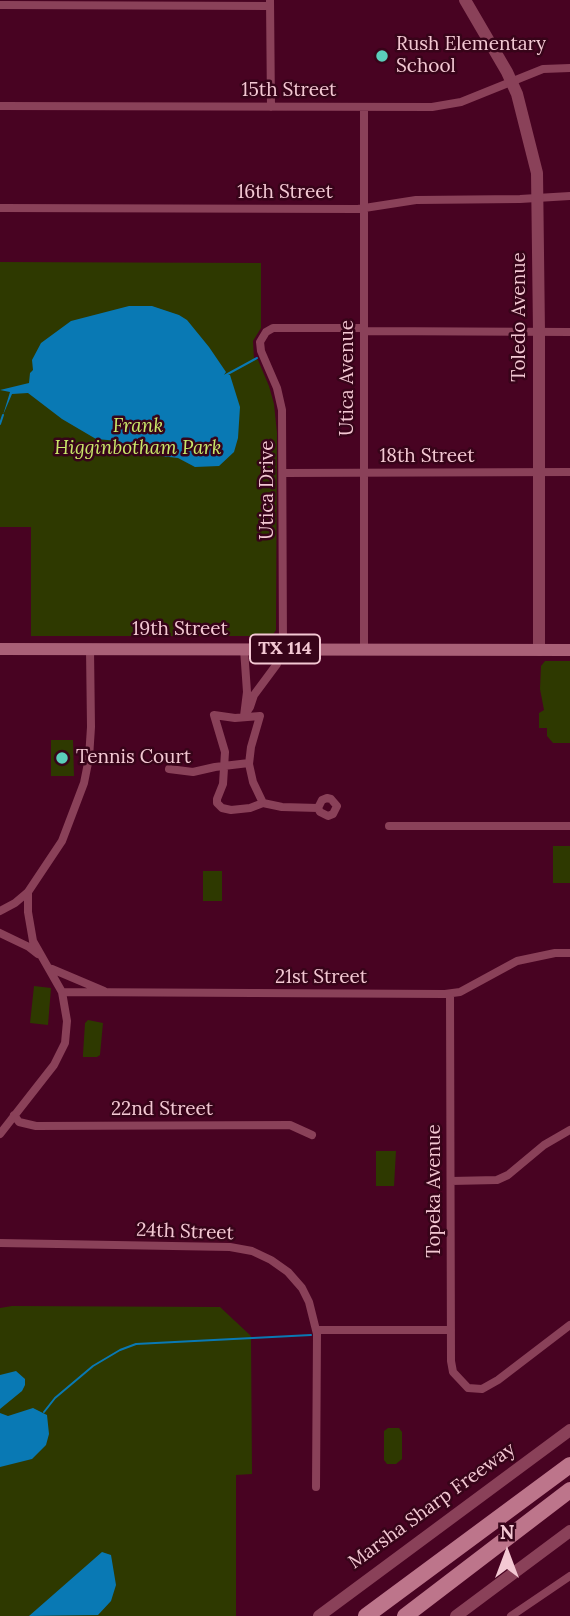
<!DOCTYPE html>
<style>
body{margin:0}
#map{position:relative;width:570px;height:1616px;overflow:hidden;background:#480322;font-family:Lora,serif}
canvas{display:block}
.north{position:absolute;left:472px;top:1518px;width:70px;height:70px;-webkit-text-stroke:5px #370419;paint-order:stroke;rotate:0deg;font-size:19px;font-weight:700;line-height:28px;text-align:center;color:#f3c8d3}
.north::after{content:'';display:block;margin:auto;width:24px;height:32px;background:#f3c8d3;clip-path:polygon(50% 0,100% 100%,50% 72%,0 100%)}
</style>
<div id="map">
<canvas width="570" height="1616"></canvas>
<div class="north">N</div>
</div>
<script>
const g = document.querySelector('canvas').getContext('2d');
g.lineJoin = 'round';
function fill(path, color) { g.fillStyle = color; g.fill(path, 'evenodd'); }
const toPath = rows => new Path2D(rows.map(r => 'M' + r).join(''));
function trace(path, color, width, dash) { g.strokeStyle = color; g.lineWidth = width; g.lineCap = dash ? 'butt' : 'round'; g.setLineDash(dash || []); g.stroke(path); }
function write(font, color, halo, rows, align = 'center') {
  g.font = font + ' Lora,serif'; g.lineWidth = 5; g.setLineDash([]); g.textBaseline = 'middle'; g.strokeStyle = halo; g.fillStyle = color; for (const [text, x, y, turn = 0] of rows) {
    g.save(); g.translate(x, y); g.rotate((+turn || 0) * Math.PI / 180); g.textAlign = isNaN(turn) ? turn : align; if (halo) g.strokeText(text, 0, 0); g.fillText(text, 0, 0); g.restore();
  }
}
fill(toPath([
 [0,262,261,263,261,328,253,341,254,359,258,360,269,386,274,404,277,433,276,630,272,636,31,636,31,527,0,527],
 [545,661,570,661,570,743,553,743,547,736,547,728,539,728,539,713,544,710,540,689,541,666],
 [51,740,73,740,74,776,51,776],
 [553,846,570,846,570,883,553,883],
 [203,871,222,871,222,901,203,901],
 [34,986,51,988,48,1025,30,1023],
 [88,1020,103,1023,100,1055,97,1057,83,1057,83,1054,85,1023],
 [376,1151,396,1151,394,1186,376,1186],
 [12,1306,220,1307,251,1336,252,1474,236,1475,236,1616,0,1616,0,1308],
 [388,1428,399,1428,402,1432,402,1459,396,1464,387,1464,384,1460,384,1431]
]), '#2e3900');
fill(toPath([
 [129,306,152,306,179,315,187,320,209,347,226,372,224,375,230,375,240,407,238,438,234,452,219,466,195,467,178,458,135,453,119,441,96,439,62,419,28,393,12,394,3,415,10,392,0,390,29,383,30,373,33,370,32,360,41,343,71,321],
 [16,1371,25,1379,25,1385,22,1391,0,1409,0,1375],
 [33,1408,47,1415,49,1434,46,1445,32,1459,0,1467,0,1413,8,1416],
 [102,1552,111,1555,116,1585,111,1601,98,1615,29,1616]
]), '#0979b4');
trace(toPath([
 [224,376,257,358],
 [0,424,3,415],
 [44,1412,55,1398,93,1366,120,1350,136,1344,311,1335]
]), '#0979b4', 2);
trace(toPath([
 [270,0,271,107],
 [0,5,270,6],
 [0,106,432,107,461,102,543,69,570,68],
 [364,107,364,649],
 [0,208,358,209,416,200,520,199,570,196],
 [364,331,570,332],
 [284,473,570,472],
 [244,649,247,692,244,716,250,707,254,695,277,664,277,649],
 [283,649,282,410,277,388,261,351,260,342,266,332,273,328,364,328],
 [169,769,193,772,215,767,249,763],
 [263,803,250,808,231,810,222,808,217,803,217,799,223,784,225,752,214,715,235,718,260,716,251,747,249,764,253,782,263,803,282,807,318,808,320,812,328,816,333,814,337,806,331,799,327,798,322,800,318,808],
 [389,826,570,826],
 [0,911,15,903,28,892],
 [0,933,29,947,38,954],
 [52,969,104,991],
 [62,992,445,994,460,992,517,961,555,953,570,953],
 [450,994,451,1361,453,1372,468,1388,482,1389,498,1380,570,1325],
 [14,1115,19,1122,36,1126,290,1125,312,1135],
 [0,1134,54,1065,65,1043,67,1021,62,992,33,941,28,912,28,892,62,841,84,783,89,758,91,727,90,649],
 [451,1181,497,1180,508,1175,544,1145,570,1130],
 [0,1243,230,1247,252,1251,271,1260,288,1272,302,1288,309,1302,317,1334,316,1487],
 [316,1330,451,1330],
 [511,1616,570,1576]
]), '#8a4159', 8);
trace(toPath([
 [465,0,507,72,517,94,537,173,539,332,539,650],
 [319,1616,570,1430],
 [456,1616,570,1531]
]), '#8a4159', 12);
trace(toPath([
 [0,649,570,650]
]), '#a96077', 12);
trace(toPath([
 [366,1616,570,1465],
 [405,1616,570,1490]
]), '#bd758b', 16);
for (const [x, y, r, color] of [
 [382,56,7,"#5bcebb"],
 [62,758,7,"#5bcebb"]
]) { const dot = new Path2D(); dot.arc(x, y, r, 0, 2 * Math.PI); g.fillStyle = color; g.fill(dot); trace(dot, '#370419', 2.5); }
for (const [x, y, w] of [
 [285,649,70]
]) { const box = new Path2D(); box.roundRect(x - w / 2, y - 14.5, w, 29, 5); g.fillStyle = '#370419'; g.fill(box); trace(box, '#f3c8d3', 2); }
write('bold 18px', '#f3c8d3', null, [
 ["TX 114",285,649]
]);
write('19px', '#f3c8d3', '#370419', [
 ["Rush Elementary",396,45],
 ["School",396,67],
 ["Tennis Court",76,758]
], 'left');
write('19px', '#f3c8d3', '#370419', [
 ["15th Street",289,91],
 ["16th Street",285,193],
 ["Toledo Avenue",520,317,-90],
 ["Utica Avenue",348,378,-90],
 ["18th Street",427,457],
 ["Utica Drive",268,490,-90],
 ["19th Street",180,630],
 ["21st Street",321,978],
 ["22nd Street",162,1110],
 ["Topeka Avenue",435,1191,-90],
 ["24th Street",185,1232,2],
 ["Marsha Sharp Freeway",432,1506,-36]
]);
write('italic 19px', '#cae86a', '#370419', [
 ["Frank",138,427],
 ["Higginbotham Park",138,449]
]);
</script>
